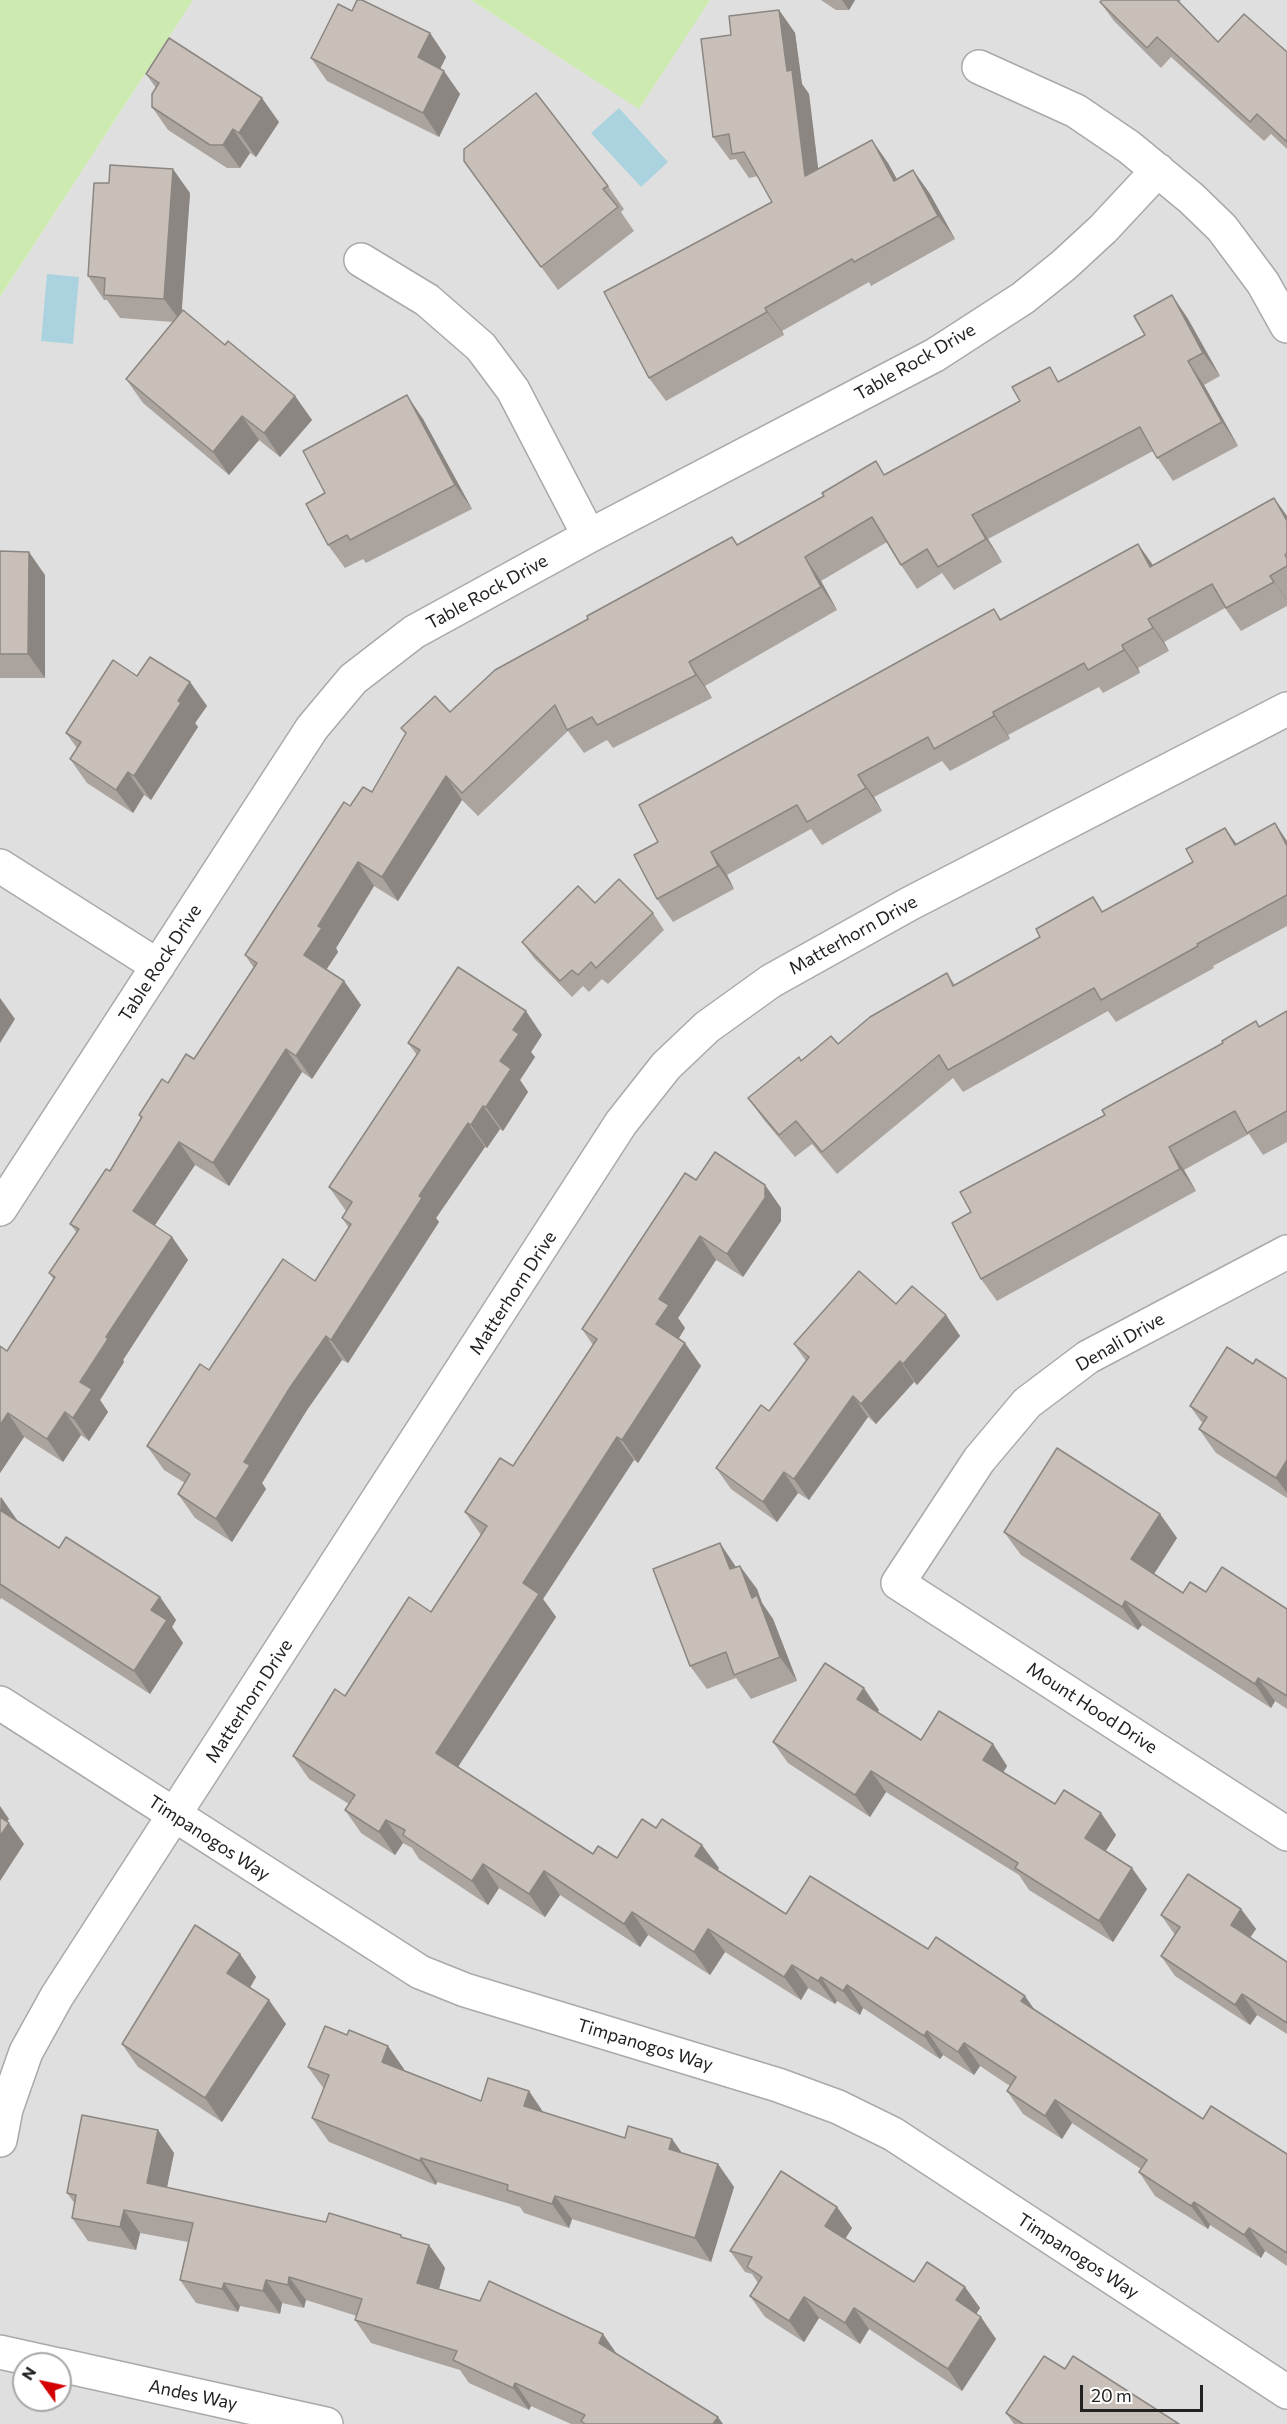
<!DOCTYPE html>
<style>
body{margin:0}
#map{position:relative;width:1287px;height:2424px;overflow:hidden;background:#f2efe9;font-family:Commissioner,sans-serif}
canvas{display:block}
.north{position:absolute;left:12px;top:2352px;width:60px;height:60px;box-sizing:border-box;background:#fff;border:2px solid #a7a7a7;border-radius:50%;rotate:303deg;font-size:16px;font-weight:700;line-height:24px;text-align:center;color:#222}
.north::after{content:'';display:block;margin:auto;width:21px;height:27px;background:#d40000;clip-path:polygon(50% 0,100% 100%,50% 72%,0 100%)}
.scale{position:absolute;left:1080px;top:2385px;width:123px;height:27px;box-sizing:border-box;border:3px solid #222;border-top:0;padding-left:8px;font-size:18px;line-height:21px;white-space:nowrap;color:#222;-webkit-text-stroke:4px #fff;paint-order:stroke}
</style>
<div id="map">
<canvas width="1287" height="2424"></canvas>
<div class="north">N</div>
<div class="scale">20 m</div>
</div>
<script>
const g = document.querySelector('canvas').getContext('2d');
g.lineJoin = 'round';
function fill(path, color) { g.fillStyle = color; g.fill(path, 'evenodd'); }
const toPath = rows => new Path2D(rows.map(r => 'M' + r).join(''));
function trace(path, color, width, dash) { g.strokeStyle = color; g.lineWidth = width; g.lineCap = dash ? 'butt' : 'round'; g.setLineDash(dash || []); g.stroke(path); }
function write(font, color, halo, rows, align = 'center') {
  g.font = font + ' Commissioner,sans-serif'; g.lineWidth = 4.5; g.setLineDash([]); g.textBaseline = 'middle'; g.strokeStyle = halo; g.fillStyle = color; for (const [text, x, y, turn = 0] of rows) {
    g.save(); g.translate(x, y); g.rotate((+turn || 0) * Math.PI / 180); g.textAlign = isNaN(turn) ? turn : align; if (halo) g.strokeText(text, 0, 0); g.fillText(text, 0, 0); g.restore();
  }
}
fill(toPath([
 [193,0,471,0,638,108,710,0,1287,0,1287,2424,0,2424,0,297],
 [24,2364,60,2364,60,2400,24,2400]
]), '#e0dfdf');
fill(toPath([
 [0,0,193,0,0,297],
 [471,0,710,0,639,109]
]), '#cdebb0');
fill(toPath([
 [619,108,668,162,641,187,591,133],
 [47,274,79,277,73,344,41,341]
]), '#aad3df');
const minor = toPath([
 [979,67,1076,111,1129,147,1191,198,1222,228,1263,283,1287,326],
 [361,260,427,300,481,347,513,390,589,536],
 [0,866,158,966],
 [0,1209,312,728,353,679,414,632,589,536,935,355,1023,298,1064,265,1103,229,1158,170],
 [1287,1252,1088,1357,1027,1403,979,1460,898,1583,1287,1834],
 [0,1703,420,1972,465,1990,778,2085,838,2107,893,2134,1287,2392],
 [0,2140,6,2109,26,2052,57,1996,621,1123,666,1066,707,1027,771,981,909,904,1287,709],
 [0,2352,54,2364],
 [60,2365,326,2424]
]);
trace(minor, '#a9a9a9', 36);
trace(minor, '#fff', 33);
fill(toPath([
 [821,0,855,0,849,10,836,10],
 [1102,0,1181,0,1179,2,1218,42,1287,52,1287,149,1271,134,1264,141,1171,57,1161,68,1114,21,1100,2],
 [779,10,795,33,802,84,809,94,818,169,888,163,897,179,913,170,930,194,955,239,871,286,869,282,782,331,784,335,666,401,649,378,772,202,758,176,749,178,736,159,730,160,713,137,731,35],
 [352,11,430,33,446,57,440,69,460,94,439,137,327,81,311,58],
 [146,74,279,122,256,157,250,153,240,168,227,168,168,130,152,107,156,88],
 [464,161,608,186,624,209,621,212,634,231,558,290],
 [190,193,181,312,295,396,312,420,280,457,259,440,229,475,143,403,126,379,173,322,120,318,107,300,104,300,88,276],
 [1172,295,1188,319,1220,376,1204,385,1238,446,1173,481,1153,451,988,539,1002,562,954,590,942,573,917,589,901,565,887,542,821,581,837,610,705,686,712,698,613,748,607,740,584,753,568,731,478,816,462,800,398,901,374,886,336,948,338,952,326,970,344,981,361,1005,312,1079,302,1072,229,1186,195,1165,155,1225,172,1237,188,1260,123,1360,124,1362,100,1400,108,1412,89,1441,81,1435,63,1462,24,1437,0,1473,7,1351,54,1280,49,1273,77,1233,70,1224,110,1171,141,1119,139,1115,168,1083,194,1059,254,968,245,955,350,806,372,792,406,734,401,728,450,712,738,544,885,474,1145,335],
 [423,419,472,509,366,563,363,559,345,568,328,545,325,493],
 [1274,498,1287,516,1287,606,1241,631,1225,608,1164,642,1169,651,1138,668,1140,673,1103,693,1099,687,1008,735,1010,739,950,771,942,761,874,797,882,811,822,845,811,829,727,875,734,889,673,922,657,899,658,842,994,609,1001,619,1138,544,1153,565],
 [0,551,45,575,45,678,0,678],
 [137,676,190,682,207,706,195,723,198,727,151,800,144,795,133,813,87,783,70,759,77,748,66,733],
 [1287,841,1287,926,1213,966,1214,968,1116,1022,1108,1011,963,1092,953,1078,837,1174,812,1144,795,1157,764,1120,748,1098,801,1061,838,1044,947,973,955,985,1104,911,1237,844],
 [595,903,653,913,664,930,608,984,602,979,589,992,583,986,572,997,534,958,522,942],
 [1287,1011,1287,1142,1263,1155,1249,1134,1184,1170,1196,1191,997,1301,981,1279,971,1212,1105,1115],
 [542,1035,531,1052,535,1057,520,1080,528,1092,503,1131,500,1129,487,1148,485,1147,436,1218,439,1222,348,1363,342,1360,307,1410,262,1483,266,1489,232,1542,195,1518,178,1494,185,1483,164,1470,147,1446,315,1281,349,1228,342,1218,346,1211,329,1187,417,1055,408,1043],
 [696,1180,765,1185,781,1208,781,1221,743,1277,716,1260,678,1318,685,1328,678,1339,701,1366,638,1463,634,1460,543,1599,556,1617,458,1767,593,1854,617,1858,719,1868,717,1871,786,1914,928,1949,1035,2011,1203,2119,1287,2154,1287,2266,1265,2251,1261,2258,1210,2225,1208,2229,1155,2196,1139,2172,1141,2169,1072,2123,1062,2139,1023,2114,1007,2091,1010,2086,980,2066,974,2075,943,2055,940,2059,863,2008,860,2015,837,2001,835,2004,808,1988,801,2000,725,1952,710,1975,648,1935,640,1947,560,1895,545,1917,499,1888,488,1905,419,1859,412,1848,403,1843,395,1855,361,1833,345,1810,349,1804,309,1779,293,1756,345,1696,431,1612,481,1535,465,1512,513,1466,593,1345,582,1329],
 [896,1304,946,1315,960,1336,917,1385,914,1382,876,1424,868,1417,809,1500,798,1493,777,1522,731,1489,716,1468,769,1411,806,1361,794,1344],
 [1253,1364,1287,1379,1287,1498,1216,1453,1199,1429,1203,1424,1190,1406],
 [0,1497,17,1520,16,1521,59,1548,160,1597,176,1620,172,1627,183,1643,150,1694,1,1598,0,1600],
 [1160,1514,1177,1538,1154,1574,1183,1593,1206,1592,1287,1609,1287,1709,1275,1701,1271,1708,1142,1625,1138,1630,1021,1555,1004,1532],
 [736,1567,757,1589,762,1603,773,1619,797,1681,751,1699,736,1678,707,1689,690,1666],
 [879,1710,877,1712,921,1740,993,1744,1007,1766,1003,1772,1055,1804,1101,1813,1116,1835,1105,1851,1147,1889,1113,1942,1029,1890,1019,1875,886,1792,870,1817,788,1763,773,1742],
 [1241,1909,1256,1929,1250,1937,1287,1962,1287,2034,1257,2015,1250,2025,1175,1976,1161,1956,1175,1935,1161,1915],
 [240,1954,256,1977,250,1988,286,2024,222,2122,138,2067,122,2044],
 [347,2035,404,2069,404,2070,481,2101,529,2091,543,2112,625,2138,672,2139,682,2153,718,2164,734,2187,711,2262,572,2219,569,2228,524,2213,520,2207,437,2182,436,2185,329,2142,312,2118,324,2089,308,2067],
 [158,2130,174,2153,167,2188,326,2222,404,2238,429,2245,445,2268,439,2289,617,2354,723,2424,571,2424,531,2406,529,2410,469,2383,460,2370,371,2343,355,2320,357,2316,306,2300,304,2308,282,2303,280,2314,240,2306,238,2312,196,2303,180,2280,188,2242,140,2233,136,2250,88,2241,72,2218,75,2204,67,2193],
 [837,2207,852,2228,845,2239,914,2282,965,2287,980,2308,976,2314,996,2339,962,2391,869,2329,860,2344,819,2318,804,2342,765,2317,750,2296,758,2283,752,2274,745,2272,730,2251],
 [1065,2369,1179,2424,1014,2424,1006,2413]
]), '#aba49e');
fill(toPath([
 [842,0,855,0,849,10],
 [779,10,795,33,802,84,809,94,822,200,805,176,787,71],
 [430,33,446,57,434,81,418,57],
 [444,71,460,94,439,137,423,113],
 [262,98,279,122,256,157,239,133],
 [233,129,250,153,240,168,223,145],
 [872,140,888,163,910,204,894,181],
 [173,169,190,193,181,322,164,299],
 [913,170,930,194,955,239,938,216],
 [1172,295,1188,319,1220,376,1203,353],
 [765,308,782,331,784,335,767,312],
 [1188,361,1204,385,1238,446,1222,422],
 [407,395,423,419,472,509,455,485],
 [295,396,312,420,280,457,264,433],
 [242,416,259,440,229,475,213,452],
 [1274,498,1287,516,1287,521],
 [972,515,988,539,1002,562,986,539],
 [1138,544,1154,567,1150,567],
 [29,552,45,575,45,678,28,654],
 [805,557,821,581,837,610,821,587],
 [1270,576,1286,598,1287,600,1274,582],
 [1148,619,1164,642,1169,651,1153,628],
 [1122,645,1138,668,1140,673,1124,650],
 [689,662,705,686,712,698,696,675],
 [190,682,207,706,195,723,198,727,151,800,134,776,178,701],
 [993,712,1008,735,1010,739,994,716],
 [128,772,144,795,133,813,116,790],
 [858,775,874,797,882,811,866,788],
 [446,776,462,800,398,901,382,877],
 [1275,823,1287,841,1287,846],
 [1225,828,1241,850,1235,845],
 [711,852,727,875,734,889,718,866],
 [358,862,374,886,336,948,338,952,320,979,304,955,318,926],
 [344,981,361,1005,312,1079,296,1056],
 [0,998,15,1019,0,1043],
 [526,1011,542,1035,531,1052,535,1057,520,1080,528,1092,503,1131,486,1107,500,1061,513,1030],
 [286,1049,302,1072,229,1186,213,1163],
 [483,1106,500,1129,487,1148,471,1125],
 [468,1123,485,1147,436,1218,439,1222,348,1363,331,1340,419,1196],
 [179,1142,195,1165,149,1234,133,1211],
 [1169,1147,1184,1170,1196,1191,1180,1169],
 [765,1185,781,1208,781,1221,743,1277,727,1254],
 [700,1236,716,1260,678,1318,685,1328,673,1348,656,1324,659,1299],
 [172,1237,188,1260,123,1360,124,1362,100,1400,108,1412,89,1441,73,1418,80,1382,106,1337],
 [946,1315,960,1336,917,1385,903,1364],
 [326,1336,342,1360,307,1410,262,1483,266,1489,232,1542,216,1519,244,1462,291,1386],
 [685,1343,701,1366,638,1463,622,1440],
 [900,1361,914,1382,876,1424,861,1404],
 [853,1396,868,1417,809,1500,794,1479],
 [65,1412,81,1435,63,1462,47,1439],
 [8,1413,24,1437,0,1473,0,1425],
 [617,1437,634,1460,543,1599,556,1617,452,1776,436,1753,523,1583],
 [1287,1460,1287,1493,1276,1478],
 [784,1472,798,1493,777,1522,763,1502],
 [1,1497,17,1520,11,1530,0,1515],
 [1160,1514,1177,1538,1148,1583,1131,1559],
 [720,1543,736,1567,730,1569],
 [740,1566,757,1589,762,1603,773,1619,797,1681,780,1657,752,1598],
 [160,1597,176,1620,172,1627,183,1643,150,1694,134,1671,151,1610],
 [1125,1601,1142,1625,1138,1630,1122,1607],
 [1258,1678,1275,1701,1271,1708,1255,1684],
 [864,1688,879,1710,872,1721,857,1699],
 [993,1744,1007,1766,998,1781,983,1760],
 [871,1771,886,1792,870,1817,855,1795],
 [0,1806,9,1819,2,1830,0,1827],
 [1101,1813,1116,1835,1100,1860,1085,1838],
 [386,1820,403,1843,395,1855,379,1832],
 [9,1823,24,1844,0,1881,0,1836],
 [702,1845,719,1868,711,1880,695,1856],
 [483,1864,499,1888,488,1905,472,1881],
 [1132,1868,1147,1889,1113,1942,1099,1921],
 [544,1871,560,1895,545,1917,529,1894],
 [1241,1909,1256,1929,1245,1945,1231,1925],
 [632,1912,648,1935,640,1947,624,1924],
 [708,1929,725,1952,710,1975,694,1952],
 [240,1954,256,1977,244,1997,227,1973],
 [792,1965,808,1988,801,2000,784,1977],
 [821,1977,837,2001,835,2004,818,1981],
 [847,1985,863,2008,860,2015,843,1991],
 [1242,1994,1257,2015,1250,2025,1235,2005],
 [1025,1996,1041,2019,1021,2001],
 [269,2000,286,2024,222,2122,205,2098],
 [927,2031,943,2055,940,2059,924,2036],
 [964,2043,980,2066,974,2075,958,2052],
 [388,2046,404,2069,398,2085,382,2062],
 [529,2091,545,2115,524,2106],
 [1055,2100,1072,2123,1062,2139,1045,2116],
 [158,2130,174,2153,163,2206,147,2183],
 [672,2139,689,2163,669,2149],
 [421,2158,437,2182,436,2185,420,2161],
 [718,2164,734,2187,711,2262,695,2238],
 [555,2196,572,2219,569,2228,552,2204],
 [1194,2202,1210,2225,1208,2229,1191,2206],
 [837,2207,852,2228,840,2247,825,2226],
 [124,2210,140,2233,136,2250,120,2227],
 [1249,2228,1265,2251,1261,2258,1244,2235],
 [429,2245,445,2268,434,2306,417,2283],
 [289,2277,306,2300,304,2308,288,2285],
 [266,2280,282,2303,280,2314,263,2291],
 [224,2283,240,2306,238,2312,222,2289],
 [965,2287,980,2308,971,2322,956,2300],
 [804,2297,819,2318,804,2342,789,2321],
 [854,2308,869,2329,860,2344,845,2323],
 [981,2317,996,2339,962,2391,948,2369],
 [603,2334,619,2357,599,2343],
 [515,2383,531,2406,529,2410,513,2388],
 [718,2417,723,2424,713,2424]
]), '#8b8681');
const building = toPath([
 [357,0,362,0,430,33,418,57,444,71,423,113,311,58,338,4,352,11,357,0],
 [1102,0,1177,0,1218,42,1244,14,1287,52,1287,142,1257,114,1250,122,1157,37,1147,48,1100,2,1102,0],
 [779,10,787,71,792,70,805,176,872,140,894,181,913,170,938,216,854,262,852,259,765,308,767,312,649,378,604,292,772,202,744,152,732,154,729,134,713,137,701,39,731,35,729,16,779,10],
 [169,38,262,98,239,133,233,129,223,145,210,145,152,107,152,94,159,83,146,74,169,38],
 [536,93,608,186,603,189,618,207,541,267,464,161,464,149,536,93],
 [110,165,173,169,164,299,104,295,105,278,88,276,94,183,109,183,110,165],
 [1172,295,1203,353,1188,361,1222,422,1157,458,1140,427,972,515,986,539,938,567,927,549,901,565,872,517,805,557,821,587,689,662,696,675,597,725,592,717,567,730,555,705,462,793,446,776,382,877,358,862,318,926,322,928,304,955,344,981,296,1056,286,1049,213,1163,179,1142,133,1211,172,1237,106,1337,108,1339,80,1382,92,1389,73,1418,65,1412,47,1439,8,1413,0,1425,0,1346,7,1351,55,1277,49,1273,79,1229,70,1224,106,1169,110,1171,142,1117,139,1115,162,1079,168,1083,186,1054,194,1059,257,963,245,955,344,802,350,806,363,787,372,792,406,733,401,728,435,696,450,712,495,670,588,619,587,616,732,537,737,545,824,496,822,493,876,461,884,475,1020,401,1012,387,1050,367,1058,382,1145,335,1134,316,1172,295],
 [183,310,225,345,228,341,295,396,264,433,242,416,213,452,126,379,183,310],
 [407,395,455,485,350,540,347,535,328,545,306,504,325,493,303,451,407,395],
 [1274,498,1287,521,1287,553,1285,555,1287,558,1287,566,1270,576,1274,582,1226,608,1212,584,1148,619,1153,628,1122,645,1124,650,1088,670,1084,663,993,712,994,716,934,749,928,737,858,775,866,788,807,822,797,805,711,852,718,866,657,899,634,855,658,842,639,805,994,609,1000,620,1138,544,1150,567,1274,498],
 [0,551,29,552,28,654,0,654,0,551],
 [150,657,190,682,178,701,181,703,134,776,128,772,116,790,70,759,81,742,66,733,113,660,137,676,150,657],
 [1275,823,1287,846,1287,895,1197,944,1198,946,1101,1000,1094,988,948,1070,939,1055,822,1152,796,1121,779,1135,748,1098,799,1057,801,1061,831,1036,838,1044,870,1017,947,973,953,986,1040,937,1036,929,1093,897,1102,912,1193,862,1186,849,1225,828,1235,845,1275,823],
 [619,879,653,913,596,968,591,962,578,975,572,970,560,981,522,942,578,886,595,903,619,879],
 [458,967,526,1011,513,1030,519,1034,500,1061,511,1069,486,1107,483,1106,471,1125,468,1123,419,1196,422,1198,331,1340,326,1336,291,1386,244,1462,250,1465,216,1519,178,1494,190,1474,147,1446,200,1364,209,1370,283,1259,315,1281,351,1224,342,1218,352,1202,329,1187,420,1050,408,1043,458,967],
 [1287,1011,1287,1111,1247,1133,1235,1111,1169,1147,1180,1169,981,1279,952,1223,971,1212,960,1192,1105,1115,1102,1110,1223,1043,1222,1041,1256,1021,1259,1027,1287,1011],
 [715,1152,765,1185,765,1198,727,1254,700,1236,659,1299,669,1305,656,1324,685,1343,622,1440,617,1437,523,1583,539,1594,436,1753,593,1854,598,1846,617,1858,642,1819,656,1828,662,1819,702,1845,695,1856,786,1914,810,1876,928,1949,936,1937,1025,1996,1021,2001,1203,2119,1211,2106,1287,2154,1287,2253,1249,2228,1244,2235,1194,2202,1191,2206,1139,2172,1147,2160,1055,2100,1045,2116,1007,2091,1016,2077,964,2043,958,2052,927,2031,924,2036,847,1985,843,1991,821,1977,818,1981,792,1965,784,1977,708,1929,694,1952,632,1912,624,1924,544,1871,529,1894,483,1864,472,1881,403,1835,405,1830,386,1820,379,1832,345,1810,355,1795,293,1756,335,1689,345,1696,409,1597,431,1612,487,1526,465,1512,500,1458,513,1466,597,1339,582,1329,685,1173,696,1180,715,1152],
 [859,1271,896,1304,912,1286,946,1315,903,1364,900,1361,861,1404,853,1396,794,1479,784,1472,763,1502,716,1468,761,1405,769,1411,809,1357,794,1344,859,1271],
 [1227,1347,1253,1364,1256,1359,1287,1379,1287,1460,1276,1478,1199,1429,1207,1417,1190,1406,1227,1347],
 [1057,1448,1160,1514,1131,1559,1183,1593,1190,1582,1206,1592,1222,1567,1287,1609,1287,1696,1258,1678,1255,1684,1125,1601,1122,1607,1004,1532,1057,1448],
 [0,1510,59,1548,66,1537,160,1597,151,1610,167,1620,134,1671,0,1584,0,1510],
 [720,1543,730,1569,740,1566,752,1598,757,1595,780,1657,734,1675,726,1652,690,1666,653,1569,720,1543],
 [825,1663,864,1688,857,1699,921,1740,939,1711,993,1744,983,1760,1055,1804,1064,1790,1101,1813,1085,1838,1132,1868,1099,1921,1015,1868,1018,1863,871,1771,855,1795,773,1742,825,1663],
 [0,1817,9,1823,0,1836,0,1817],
 [1188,1874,1241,1909,1231,1925,1287,1962,1287,2023,1242,1994,1235,2005,1161,1956,1180,1927,1161,1915,1188,1874],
 [195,1925,240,1954,227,1973,269,2000,205,2098,122,2044,195,1925],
 [325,2026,347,2035,349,2030,388,2046,382,2062,481,2101,488,2078,529,2091,524,2106,625,2138,628,2126,672,2139,669,2149,718,2164,695,2238,555,2196,552,2204,507,2190,508,2185,421,2158,420,2161,312,2118,329,2075,308,2067,325,2026],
 [82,2115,158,2130,147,2183,326,2222,329,2213,401,2235,401,2237,429,2245,417,2283,480,2301,489,2281,603,2334,599,2343,718,2417,713,2424,585,2424,581,2421,585,2415,515,2383,513,2388,453,2360,457,2351,355,2320,362,2299,289,2277,288,2285,266,2280,263,2291,224,2283,222,2289,180,2280,193,2223,124,2210,120,2227,72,2218,76,2195,67,2193,82,2115],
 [781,2171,837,2207,825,2226,914,2282,927,2262,965,2287,956,2300,981,2317,948,2369,854,2308,845,2323,804,2297,789,2321,750,2296,762,2277,747,2267,752,2257,730,2251,781,2171],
 [1044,2356,1065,2369,1073,2356,1179,2424,1023,2424,1006,2413,1044,2356]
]);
fill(building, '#c7bfb8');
trace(building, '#8b8681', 1.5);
write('18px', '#222', '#fff', [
 ["Table Rock Drive",915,362,-30],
 ["Table Rock Drive",487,592,-29],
 ["Matterhorn Drive",853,935,-29],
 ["Table Rock Drive",160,963,-57],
 ["Matterhorn Drive",513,1293,-57],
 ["Denali Drive",1120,1342,-30],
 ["Matterhorn Drive",249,1701,-57],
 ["Mount Hood Drive",1092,1708,33],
 ["Timpanogos Way",209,1838,33],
 ["Timpanogos Way",645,2045,17],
 ["Timpanogos Way",1078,2256,33],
 ["Andes Way",193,2395,12]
]);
</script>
